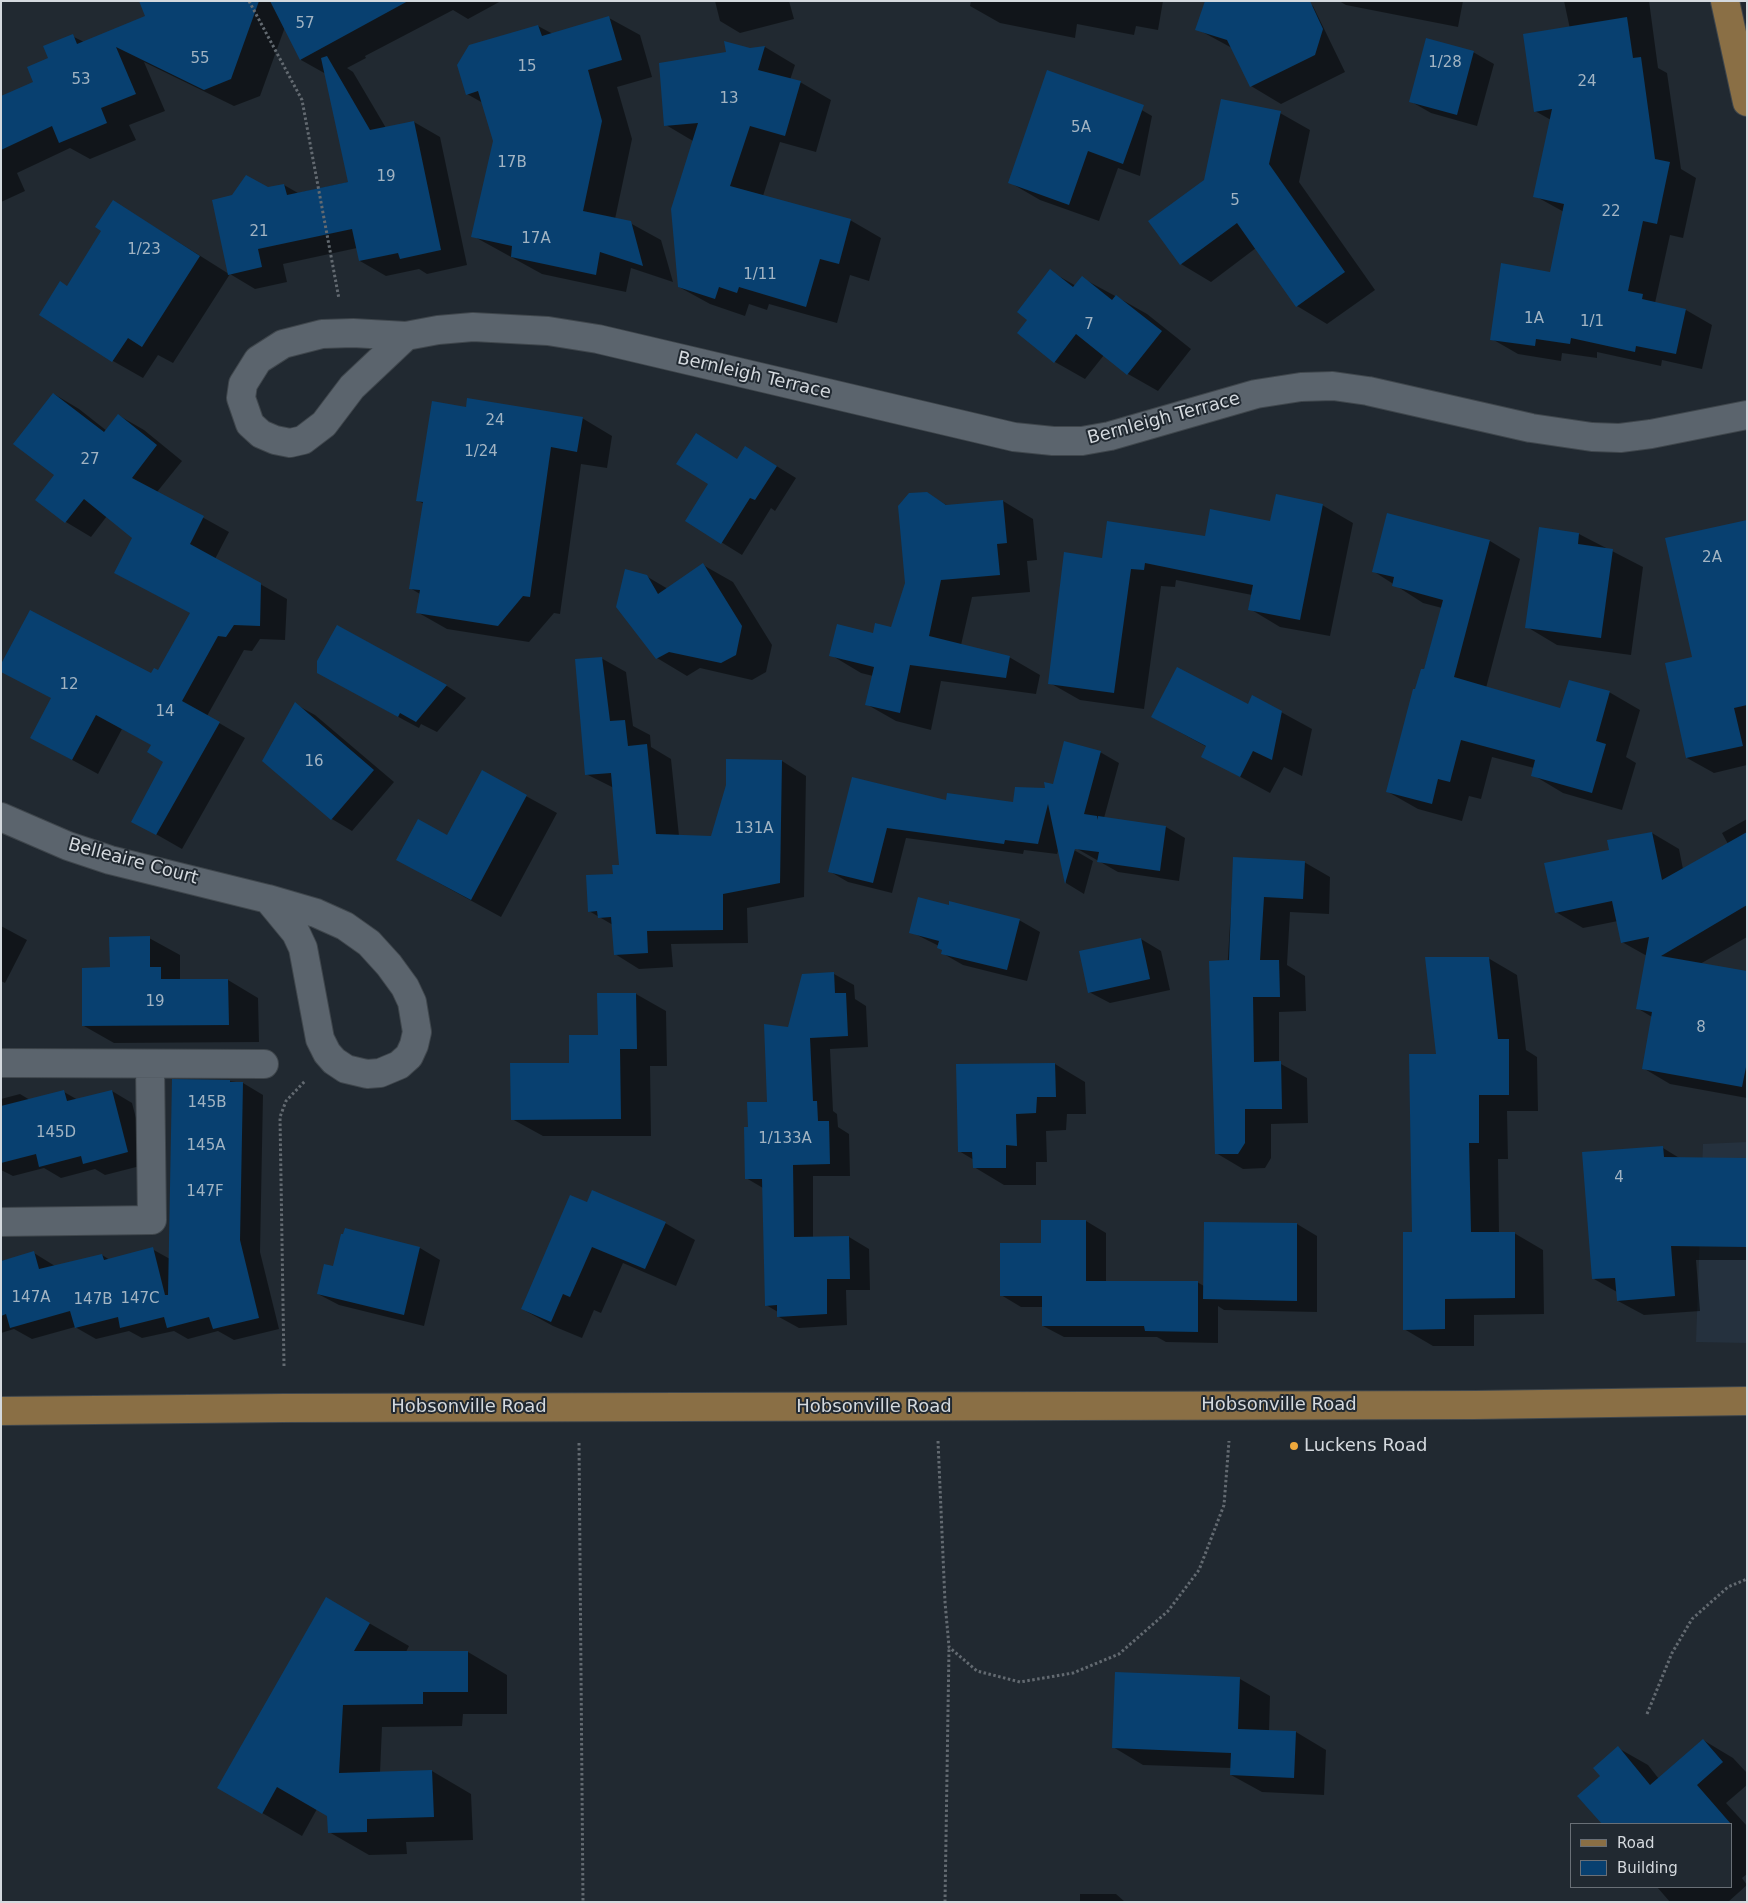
<!DOCTYPE html>
<style>
body{margin:0}
#map{position:relative;width:1748px;height:1903px;overflow:hidden;background:#212931;font-family:"DejaVu Sans",sans-serif}
canvas{display:block}
.frame{position:absolute;inset:0;border:2px solid #d4d9de;pointer-events:none}
.legend{position:absolute;left:1570px;top:1823px;width:162px;height:65px;box-sizing:border-box;background:#212931;border:1px solid #696f76;margin:0;padding:6px 9px;list-style:none;font-size:15px;color:#d4d9de}
.legend li{display:flex;align-items:center;gap:10px;height:25px}
.legend b{width:25px;border:1px solid #696f76}
</style>
<div id="map">
<canvas width="1748" height="1903"></canvas>
<div class="frame"></div>
<ul class="legend">
<li><b style="height:6px;background:#8a6f45"></b>Road</li>
<li><b style="height:14px;background:#084070"></b>Building</li>
</ul>
</div>
<script>
const g = document.querySelector('canvas').getContext('2d');
g.lineJoin = 'round';
function fill(path, color) { g.fillStyle = color; g.fill(path, 'evenodd'); }
const toPath = rows => new Path2D(rows.map(r => 'M' + r).join(''));
function trace(path, color, width, dash) { g.strokeStyle = color; g.lineWidth = width; g.lineCap = dash ? 'butt' : 'round'; g.setLineDash(dash || []); g.stroke(path); }
function write(font, color, halo, rows, align = 'center') {
  g.font = font + ' "DejaVu Sans",sans-serif'; g.lineWidth = 4; g.setLineDash([]); g.textBaseline = 'middle'; g.strokeStyle = halo; g.fillStyle = color; for (const [text, x, y, turn = 0] of rows) {
    g.save(); g.translate(x, y); g.rotate((+turn || 0) * Math.PI / 180); g.textAlign = isNaN(turn) ? turn : align; if (halo) g.strokeText(text, 0, 0); g.fillText(text, 0, 0); g.restore();
  }
}
fill(toPath([
 [1747,1142,1747,1343,1696,1342,1703,1144]
]), '#25313e');
fill(toPath([
 [140,1,501,1,468,19,453,10,365,56,366,58,347,68,353,72,386,128,414,122,440,137,467,265,427,274,419,269,386,276,360,261,357,248,283,264,287,282,255,289,230,274,173,363,158,355,143,378,113,361,68,287,103,230,113,201,229,274,268,189,284,185,298,193,349,182,326,74,301,60,285,27,260,96,234,106,144,62,165,111,129,125,136,140,90,159,70,148,17,173,25,191,1,202,1,98,35,82,49,59,72,36,84,42,147,17],
 [715,1,789,1,794,19,740,33,720,21],
 [971,1,1163,1,1158,30,1136,26,1134,35,1077,24,1075,38,1000,23,970,6],
 [1305,1,1313,6,1345,72,1281,104,1251,86,1232,48,1197,29],
 [1339,1,1463,1,1458,27,1346,5],
 [1564,1,1649,1,1658,68,1667,73,1681,169,1696,178,1683,238,1670,235,1655,303,1686,310,1712,325,1702,369,1662,360,1661,366,1597,352,1597,358,1562,353,1561,361,1518,354,1492,339,1551,274,1564,212,1535,196,1551,120,1535,111,1570,29],
 [609,18,640,35,652,77,617,87,632,139,615,219,630,223,661,240,673,282,631,268,626,292,542,274,473,236,494,141,483,103,467,94,538,26,553,34],
 [765,47,795,65,790,80,800,82,831,100,816,152,780,142,763,196,850,220,881,238,869,281,850,275,837,323,769,304,767,310,749,304,745,316,710,304,679,287,693,141,666,125,750,50],
 [1473,52,1494,64,1477,126,1431,113,1410,101],
 [1121,98,1152,116,1140,176,1118,168,1099,221,1040,200,1009,182],
 [1280,113,1310,130,1299,182,1375,290,1327,324,1297,306,1256,248,1211,282,1181,264,1205,181],
 [1050,271,1076,286,1082,278,1117,297,1147,314,1191,349,1158,391,1128,374,1104,355,1085,379,1055,362,1029,320],
 [54,394,79,409,107,431,118,415,144,430,182,461,157,492,229,532,215,559,287,599,285,640,260,639,252,651,244,650,207,716,245,738,182,849,133,821,165,761,152,745,122,729,98,774,32,738,159,672,191,613,115,573,134,538,107,516,91,537,66,522,56,475],
 [582,418,612,436,607,468,581,464,560,614,554,613,529,642,447,629,417,612,420,594,410,588,424,504,417,500],
 [765,459,796,478,775,511,771,508,742,555,687,521,737,460],
 [927,493,948,506,1003,501,1033,519,1037,560,1027,561,1030,592,972,597,961,645,1009,657,1040,675,1036,694,941,681,931,730,896,721,866,704,873,676,861,673,831,655,892,628,906,583],
 [1322,505,1353,523,1330,636,1280,627,1250,609,1252,595,1176,580,1175,587,1161,586,1144,709,1080,700,1050,683,1104,559,1271,523],
 [1388,515,1490,541,1520,559,1486,688,1561,710,1609,692,1640,710,1626,757,1636,763,1622,810,1563,793,1533,775,1534,768,1492,757,1481,799,1469,796,1462,821,1418,809,1388,792,1442,608,1423,603,1373,571],
 [1747,521,1747,765,1714,773,1687,758],
 [1579,534,1643,567,1631,655,1557,645,1527,627],
 [703,565,733,582,772,645,766,672,752,680,700,668,687,676,657,658,646,576,668,589],
 [338,626,447,686,466,698,437,732,421,724,419,728,404,720,337,683],
 [601,658,626,672,633,726,650,735,651,747,671,759,679,836,712,838,727,786,782,761,806,776,804,897,747,908,748,943,671,944,673,967,639,969,615,954,613,925,589,911,621,866,614,788,586,774],
 [295,704,315,715,394,782,352,831,332,819],
 [1248,705,1281,712,1312,729,1302,776,1284,767,1270,793,1202,756,1207,747,1152,717],
 [1100,752,1119,763,1104,818,1166,827,1185,838,1179,881,1118,872,1074,847,1074,850,1093,861,1084,894,1066,883,1059,847,1057,854,1024,850,1023,854,906,838,892,893,848,882,829,871,853,778,947,801,1014,803,1054,785],
 [482,772,557,813,501,917,428,877],
 [1747,819,1747,937,1700,964,1747,973,1747,1098,1670,1084,1643,1068,1652,1017,1637,1008,1647,956,1622,942,1618,921,1583,928,1556,912,1611,851,1652,833,1679,849,1683,869,1728,844,1722,833],
 [1234,859,1304,862,1330,877,1329,914,1290,912,1287,965,1305,976,1306,1011,1279,1012,1279,1063,1307,1078,1308,1123,1271,1124,1271,1158,1265,1168,1243,1169,1216,1153],
 [950,906,1019,920,1040,932,1027,981,963,965,942,953,943,950,939,946,911,932],
 [1,926,27,940,5,983,1,981],
 [149,938,180,955,180,979,228,980,258,998,259,1042,114,1043,84,1026,111,968],
 [1141,939,1161,951,1170,990,1110,1003,1089,992],
 [1488,958,1517,975,1526,1050,1537,1057,1538,1111,1507,1111,1508,1159,1498,1159,1499,1233,1514,1233,1543,1250,1544,1314,1474,1315,1474,1346,1433,1346,1404,1329,1413,1233,1438,1055],
 [834,974,854,985,855,999,866,1006,868,1047,830,1049,833,1111,837,1114,838,1127,849,1134,850,1176,813,1176,813,1238,849,1237,869,1249,870,1290,846,1290,847,1325,799,1328,779,1317,778,1312,766,1305,763,1188,746,1178,750,1128,769,1103,803,975],
 [636,994,666,1011,667,1066,650,1066,651,1136,543,1136,512,1119,599,1036],
 [1055,1064,1085,1082,1086,1114,1067,1114,1066,1130,1046,1131,1047,1162,1036,1162,1036,1185,1004,1185,974,1167,974,1160,959,1151],
 [229,1081,243,1083,263,1095,260,1252,279,1329,234,1340,218,1331,188,1339,174,1331,142,1338,129,1331,96,1339,75,1327,32,1339,14,1329,1,1333,1,1261,34,1253,55,1266,102,1255,110,1260,152,1249,170,1259],
 [112,1091,132,1103,148,1164,105,1175,95,1169,61,1178,44,1168,13,1176,1,1170,1,1099,20,1094,30,1100,64,1092,78,1100],
 [1663,1148,1681,1159,1747,1160,1747,1260,1696,1260,1700,1311,1644,1315,1618,1301,1617,1292,1594,1279],
 [587,1204,665,1223,695,1240,676,1286,623,1263,601,1313,594,1310,582,1338,553,1326,522,1309],
 [1086,1221,1106,1233,1106,1283,1197,1282,1204,1286,1297,1224,1317,1236,1317,1312,1224,1310,1218,1306,1218,1343,1166,1342,1157,1337,1064,1337,1043,1326,1043,1307,1021,1307,1001,1295,1042,1244],
 [346,1230,420,1248,440,1260,424,1326,339,1305,318,1294,334,1267],
 [327,1599,409,1646,406,1652,468,1652,507,1675,507,1714,463,1714,462,1726,382,1727,380,1773,432,1771,471,1794,473,1840,406,1842,407,1854,369,1855,329,1832,328,1815,317,1809,302,1836,219,1788],
 [1240,1679,1270,1696,1269,1731,1296,1732,1326,1750,1324,1795,1262,1792,1231,1775,1231,1768,1143,1765,1113,1747],
 [1703,1740,1733,1758,1747,1773,1747,1785,1726,1803,1747,1826,1747,1874,1742,1878,1747,1885,1728,1902,1670,1902,1657,1887,1732,1887,1732,1824,1604,1824,1578,1797,1602,1776,1618,1748,1648,1765,1659,1779],
 [1080,1894,1116,1894,1125,1902,1080,1902]
]), '#0007');
fill(toPath([
 [139,1,259,1,231,79,204,90,116,47,136,94,101,108,107,123,59,143,52,126,1,150,1,96,33,82,27,67,48,58,43,46,73,34,77,44,145,16],
 [270,1,408,1,300,60],
 [1205,1,1310,1,1323,29,1315,55,1250,87,1227,40,1195,30],
 [609,16,622,60,588,70,602,121,583,211,631,221,643,266,600,252,596,275,511,257,512,246,471,237,493,141,478,91,466,95,457,65,469,45,538,25,542,36],
 [1627,17,1633,58,1641,57,1655,159,1670,162,1657,224,1643,221,1628,291,1643,294,1642,299,1686,309,1676,354,1636,346,1635,352,1571,338,1570,344,1536,339,1535,346,1490,340,1501,263,1550,272,1564,204,1533,197,1552,109,1534,112,1523,34],
 [1426,38,1474,51,1457,115,1409,102],
 [724,41,750,48,765,46,758,70,801,81,785,136,750,126,730,186,851,219,839,264,820,259,806,307,739,287,737,293,719,287,715,299,678,287,671,209,698,123,664,126,659,63,726,52],
 [327,56,370,130,414,121,441,250,400,259,398,253,359,261,352,229,258,249,262,267,228,275,212,200,232,195,246,175,268,187,284,184,287,195,348,182,321,58],
 [1047,70,1144,105,1123,164,1088,151,1069,205,1008,183],
 [1221,99,1281,111,1269,164,1345,272,1296,307,1237,223,1180,265,1148,221,1204,180],
 [113,200,200,256,142,347,128,338,112,362,39,315,60,281,67,286,101,231,95,227],
 [1050,269,1073,287,1082,276,1112,300,1116,295,1162,331,1127,375,1076,334,1054,363,1017,333,1027,320,1017,312],
 [53,393,104,432,118,414,157,445,132,478,204,516,190,544,261,583,260,626,234,625,226,637,218,636,182,701,220,722,156,835,131,822,163,762,147,752,151,745,96,715,72,760,30,738,51,698,1,672,1,664,30,610,151,673,154,668,158,670,190,613,114,573,132,538,84,499,65,523,35,500,54,475,13,444],
 [467,398,583,417,577,452,551,447,530,597,523,596,498,626,416,613,420,590,409,589,423,502,416,501,432,401,466,407],
 [696,433,737,459,745,446,777,466,755,500,750,498,721,544,685,521,708,484,676,464],
 [927,492,946,505,1003,500,1007,543,997,544,1000,575,941,580,929,636,1010,656,1006,678,910,665,900,713,865,705,874,667,829,656,837,624,873,633,875,623,891,627,905,583,898,506,909,493],
 [1276,494,1323,504,1300,620,1248,610,1253,585,1145,563,1144,570,1131,569,1114,693,1048,684,1064,552,1102,558,1107,521,1205,536,1210,509,1270,521],
 [1387,513,1490,540,1454,677,1560,708,1569,680,1610,691,1596,741,1606,744,1592,793,1531,776,1535,760,1461,740,1450,782,1438,779,1432,804,1386,792,1413,689,1415,689,1421,669,1424,669,1443,600,1392,586,1394,577,1372,572],
 [1747,520,1747,705,1734,708,1743,746,1686,758,1665,663,1692,657,1665,538],
 [1539,527,1579,533,1578,544,1613,549,1601,638,1525,628],
 [703,563,742,626,736,655,721,663,669,652,656,659,616,607,625,569,647,575,658,594],
 [337,625,379,648,447,685,416,722,400,713,398,717,317,673,317,661],
 [602,657,610,721,625,720,628,746,647,744,656,834,711,836,726,785,726,759,782,760,780,883,723,894,723,930,647,931,648,953,614,955,611,917,598,918,597,911,588,912,586,875,613,874,612,865,619,865,611,773,585,775,575,659],
 [1177,667,1248,704,1252,695,1282,711,1272,760,1253,751,1240,777,1201,757,1206,746,1151,717],
 [295,702,374,770,331,820,262,761],
 [1064,741,1101,751,1084,814,1097,816,1097,820,1098,816,1166,826,1160,871,1097,862,1099,852,1075,849,1065,884,1048,804,1038,844,1005,840,1004,844,887,828,873,883,828,872,852,777,946,800,947,793,1013,802,1015,787,1045,788,1044,782,1053,784],
 [482,770,527,795,471,900,396,860,418,819,447,835],
 [1652,832,1662,880,1747,832,1747,905,1661,956,1747,971,1747,1062,1742,1087,1642,1069,1652,1012,1636,1009,1649,937,1621,943,1612,901,1555,913,1544,863,1609,850,1607,840],
 [1233,857,1305,861,1303,899,1264,897,1260,960,1279,960,1280,997,1253,997,1254,1062,1281,1061,1282,1109,1245,1109,1245,1143,1238,1154,1215,1154,1209,961,1229,960],
 [918,897,949,905,949,901,1020,919,1007,970,941,954,942,950,937,948,939,941,909,933],
 [150,936,150,967,161,967,161,979,228,979,229,1025,82,1026,82,968,110,967,109,937],
 [1141,938,1150,979,1088,993,1079,951],
 [1425,957,1489,957,1498,1039,1509,1039,1509,1095,1479,1095,1479,1143,1469,1143,1471,1232,1515,1232,1515,1298,1445,1299,1445,1329,1403,1330,1403,1232,1412,1232,1409,1054,1436,1054],
 [834,972,835,993,846,993,848,1036,810,1038,813,1101,817,1101,818,1121,829,1121,830,1164,793,1165,794,1237,849,1236,850,1279,827,1279,827,1314,777,1317,777,1305,765,1306,762,1179,745,1179,744,1127,748,1127,747,1102,767,1102,764,1024,788,1027,802,974],
 [597,993,636,993,637,1049,620,1049,621,1119,511,1120,510,1063,569,1063,569,1035,598,1035],
 [1055,1063,1056,1097,1037,1097,1036,1113,1016,1114,1017,1146,1006,1145,1006,1168,973,1168,972,1152,958,1152,956,1064],
 [172,1079,230,1080,230,1082,243,1082,240,1240,259,1318,213,1329,209,1317,167,1328,164,1317,120,1328,118,1317,75,1328,70,1311,10,1328,6,1314,1,1316,1,1261,34,1251,39,1269,102,1254,104,1260,153,1247,165,1295,168,1295],
 [64,1090,67,1101,112,1090,128,1152,83,1164,81,1156,39,1167,36,1154,1,1163,1,1106],
 [1663,1146,1664,1157,1747,1158,1747,1247,1671,1246,1675,1296,1617,1301,1615,1278,1592,1279,1582,1152],
 [592,1190,666,1222,645,1269,592,1247,570,1297,563,1294,551,1322,521,1309,570,1195,587,1202],
 [1041,1220,1086,1220,1086,1281,1198,1281,1198,1332,1145,1331,1144,1326,1042,1326,1042,1296,1000,1296,1000,1243,1041,1243],
 [1204,1222,1297,1223,1297,1301,1203,1299],
 [345,1228,420,1247,404,1315,317,1294,324,1264,333,1266,341,1234,343,1234],
 [326,1597,370,1623,354,1651,468,1651,468,1692,423,1692,423,1704,343,1705,339,1773,432,1770,434,1817,367,1819,367,1832,328,1833,327,1816,277,1787,262,1814,217,1788],
 [1115,1672,1240,1677,1238,1729,1296,1731,1294,1778,1230,1775,1231,1753,1112,1748],
 [1703,1739,1723,1762,1697,1785,1731,1824,1602,1824,1577,1796,1600,1776,1593,1768,1618,1746,1650,1785]
]), '#084070');
const minor = toPath([
 [406,336,352,387,324,424,303,440,290,443,275,440,261,434,250,424,241,398,243,384,258,360,283,344,322,334,353,333,406,336,438,330,473,327,548,331,598,339,1014,437,1053,441,1082,441,1110,436,1256,394,1301,387,1333,386,1368,391,1531,428,1592,437,1620,438,1651,434,1747,415],
 [1,817,68,846,110,860,268,899,316,913,345,926,369,943,389,965,405,987,412,1002,417,1032,414,1045,409,1056,399,1065,380,1073,367,1074,346,1069,334,1061,327,1053,320,1039,303,948,296,933,268,899],
 [1,1063,264,1064],
 [1,1222,152,1220,150,1065]
]);
const major = toPath([
 [1725,1,1747,102],
 [1,1411,283,1408,1475,1405,1747,1401]
]);
trace(minor, '#3f464c', 30);
trace(major, '#3f464c', 30);
trace(toPath([
 [249,1,302,100,339,299],
 [284,1366,280,1117,286,1101,305,1081],
 [938,1441,945,1602,949,1647,977,1671,1020,1682,1073,1673,1119,1654,1168,1611,1199,1570,1224,1505,1229,1441],
 [579,1443,583,1902],
 [1647,1714,1672,1653,1692,1619,1728,1587,1747,1579],
 [945,1902,949,1648]
]), '#636a71', 3, [2.5, 2.5]);
trace(minor, '#5b646d', 28);
trace(major, '#8a6f45', 28);
for (const [x, y, r, color] of [
 [1294,1446,5,"#eea83c"]
]) { const dot = new Path2D(); dot.arc(x, y, r, 0, 2 * Math.PI); g.fillStyle = color; g.fill(dot); trace(dot, '#212931', 2); }
write('15px', '#a1b3c2', null, [
 ["57",305,24],
 ["55",200,59],
 ["1/28",1445,63],
 ["15",527,67],
 ["53",81,80],
 ["24",1587,82],
 ["13",729,99],
 ["5A",1081,128],
 ["17B",512,163],
 ["19",386,177],
 ["5",1235,201],
 ["22",1611,212],
 ["21",259,232],
 ["17A",536,239],
 ["1/23",144,250],
 ["1/11",760,275],
 ["1A",1534,319],
 ["1/1",1592,322],
 ["7",1089,325],
 ["24",495,421],
 ["1/24",481,452],
 ["27",90,460],
 ["2A",1712,558],
 ["12",69,685],
 ["14",165,712],
 ["16",314,762],
 ["131A",754,829],
 ["19",155,1002],
 ["8",1701,1028],
 ["145B",207,1103],
 ["145D",56,1133],
 ["1/133A",785,1139],
 ["145A",206,1146],
 ["4",1619,1178],
 ["147F",205,1192],
 ["147A",31,1298],
 ["147C",140,1299],
 ["147B",93,1300]
]);
write('18px', '#d4d9de', '#212931', [
 ["Bernleigh Terrace",754,376,13],
 ["Bernleigh Terrace",1164,419,-15],
 ["Belleaire Court",133,862,15],
 ["Hobsonville Road",1279,1405],
 ["Hobsonville Road",469,1407],
 ["Hobsonville Road",874,1407]
]);
write('18px', '#d4d9de', '#212931', [
 ["Luckens Road",1304,1446]
], 'left');
</script>
